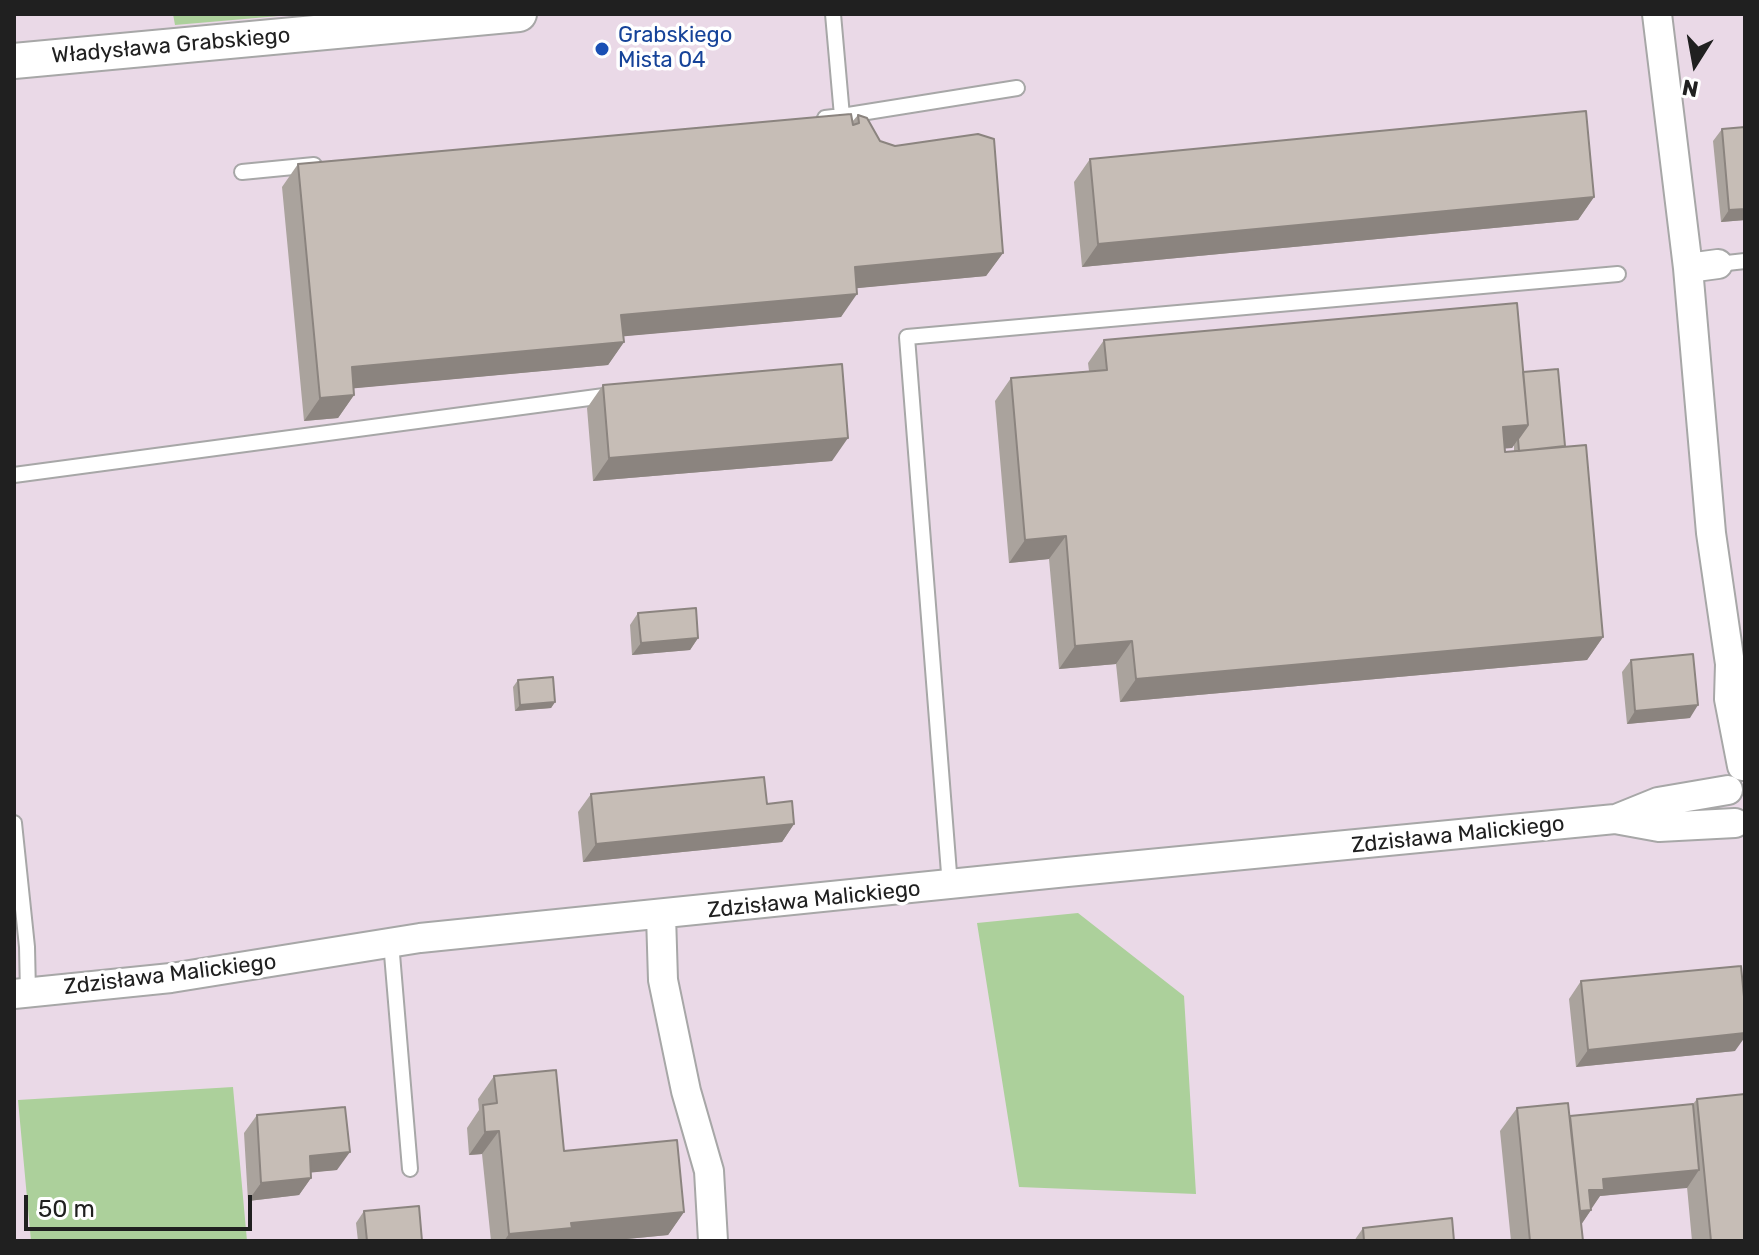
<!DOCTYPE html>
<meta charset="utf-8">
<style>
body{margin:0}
#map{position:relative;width:1759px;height:1255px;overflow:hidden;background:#f1ede7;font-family:Rubik,sans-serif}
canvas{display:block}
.frame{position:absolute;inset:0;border:16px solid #202020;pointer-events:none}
.north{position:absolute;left:1655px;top:24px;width:80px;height:80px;-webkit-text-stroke:6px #fff;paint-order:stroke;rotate:191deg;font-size:22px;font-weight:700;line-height:32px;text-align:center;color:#202020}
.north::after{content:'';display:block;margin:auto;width:28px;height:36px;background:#202020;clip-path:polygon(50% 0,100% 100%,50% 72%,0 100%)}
.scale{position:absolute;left:24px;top:1195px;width:228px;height:36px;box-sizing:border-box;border:4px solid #202020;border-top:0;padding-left:10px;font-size:24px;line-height:28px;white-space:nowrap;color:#202020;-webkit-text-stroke:6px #fff;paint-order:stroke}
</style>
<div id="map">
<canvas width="1759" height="1255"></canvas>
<div class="frame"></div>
<div class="north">N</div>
<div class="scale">50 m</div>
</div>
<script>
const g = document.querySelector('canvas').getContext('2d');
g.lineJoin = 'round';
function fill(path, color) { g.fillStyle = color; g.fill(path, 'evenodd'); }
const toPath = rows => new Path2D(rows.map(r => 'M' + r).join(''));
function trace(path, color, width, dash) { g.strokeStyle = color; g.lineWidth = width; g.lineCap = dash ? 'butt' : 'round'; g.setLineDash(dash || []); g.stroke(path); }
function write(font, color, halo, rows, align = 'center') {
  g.font = font + ' Rubik,sans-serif'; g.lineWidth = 7; g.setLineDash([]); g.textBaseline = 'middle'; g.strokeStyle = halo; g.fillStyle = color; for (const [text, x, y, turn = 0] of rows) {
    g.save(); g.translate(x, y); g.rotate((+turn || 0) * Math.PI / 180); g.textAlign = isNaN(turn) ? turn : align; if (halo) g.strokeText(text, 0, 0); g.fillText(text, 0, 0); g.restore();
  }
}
fill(toPath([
 [14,14,1745,14,1745,1241,14,1241]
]), '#ead9e7');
fill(toPath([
 [173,14,302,14,175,25],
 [1078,913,1184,996,1196,1194,1019,1187,977,923],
 [233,1087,247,1241,31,1241,18,1100]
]), '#acd09b');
const service = toPath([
 [842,116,1017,88],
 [825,118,842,116,833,14],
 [242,172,314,165],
 [1718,264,1745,261],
 [14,475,604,396],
 [14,823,27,947,28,993],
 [950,886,907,337,1618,274],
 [391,942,410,1169]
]);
const minor = toPath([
 [1657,14,1688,268,1711,533,1730,664,1729,699,1742,766],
 [1688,268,1718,264],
 [1616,819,1658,802,1728,790],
 [661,915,663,980,686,1091,709,1171,713,1241],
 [14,994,171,978,420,938,1067,872,1615,819,1659,827,1735,823]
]);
const tertiary = toPath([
 [14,61,519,14]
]);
trace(service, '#a7a7a7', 18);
trace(minor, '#a7a7a7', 32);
trace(tertiary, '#a7a7a7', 38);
trace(service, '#fff', 14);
trace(minor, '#fff', 28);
trace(tertiary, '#fff', 34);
fill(toPath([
 [858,115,880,141,1003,253,986,276,856,288,841,317,623,336,624,342,608,365,354,388,354,395,338,418,304,421,282,187,298,164,852,122],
 [1722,129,1745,220,1721,222,1713,141],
 [1090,159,1594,197,1578,220,1082,267,1074,182],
 [1104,340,1523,372,1565,446,1603,637,1587,660,1120,702,1116,664,1059,669,1049,559,1009,563,995,401,1011,378,1089,371,1088,363],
 [1514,445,1514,451,1505,452,1505,448,1512,448],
 [603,385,832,461,593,481,587,408],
 [638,613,698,638,690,650,632,655,630,625],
 [1631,660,1690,718,1627,724,1622,672],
 [518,680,555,702,551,708,515,711,513,687],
 [591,794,794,824,782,842,583,862,578,812],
 [1581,981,1735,1051,1576,1067,1569,999],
 [494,1076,564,1151,684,1212,668,1235,606,1241,491,1241,482,1154,469,1155,467,1128,479,1110,478,1099],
 [1697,1099,1745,1241,1692,1241,1687,1187,1600,1196,1591,1208,1591,1210,1581,1224,1583,1241,1511,1241,1500,1131,1517,1108,1570,1116,1693,1104],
 [257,1115,337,1170,311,1172,311,1178,299,1195,248,1201,244,1133],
 [364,1211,422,1241,358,1241,356,1223],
 [1363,1228,1364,1241,1354,1241]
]), '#aaa39d');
fill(toPath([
 [1594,197,1578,220,1082,267,1098,244],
 [1745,209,1745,220,1721,222,1729,210],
 [1003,253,986,276,838,290,855,267],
 [857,294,841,317,605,338,621,315],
 [624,342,608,365,336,390,352,367],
 [354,395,338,418,304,421,320,398],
 [1528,425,1512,448,1487,450,1503,427],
 [848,438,832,461,593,481,609,458],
 [1066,536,1049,559,1009,563,1025,540],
 [1603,637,1587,660,1120,702,1136,679],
 [698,638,690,650,632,655,641,643],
 [1132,641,1116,664,1059,669,1075,646],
 [555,702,551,708,515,711,520,705],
 [1698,705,1690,718,1627,724,1635,711],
 [794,824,782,842,583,862,596,844],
 [1745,1033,1745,1037,1735,1051,1576,1067,1588,1050],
 [499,1131,482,1154,469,1155,485,1132],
 [350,1152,337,1170,297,1174,310,1156],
 [1699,1170,1687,1188,1600,1196,1592,1208,1576,1208,1589,1190,1603,1179],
 [311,1178,299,1195,248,1201,261,1183],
 [1591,1210,1579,1228,1576,1212],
 [684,1212,668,1235,606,1241,504,1241,509,1234,571,1223]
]), '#8b847f');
const building = toPath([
 [1586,111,1594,197,1098,244,1090,159,1586,111],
 [851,114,853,125,859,123,858,115,867,118,880,141,895,146,978,134,994,139,1003,253,855,267,857,294,621,315,624,342,352,367,354,395,320,398,298,164,851,114],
 [1745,127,1745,209,1729,210,1722,129,1745,127],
 [1517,303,1528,425,1503,427,1505,452,1586,445,1603,637,1136,679,1132,641,1075,646,1066,536,1025,540,1011,378,1107,370,1104,340,1517,303],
 [842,364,848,438,609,458,603,385,842,364],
 [1558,369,1565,446,1519,451,1518,439,1528,425,1523,372,1558,369],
 [696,608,698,638,641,643,638,613,696,608],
 [1693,654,1698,705,1635,711,1631,660,1693,654],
 [553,677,555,702,520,705,518,680,553,677],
 [764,777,767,804,792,801,794,824,596,844,591,794,764,777],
 [1741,966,1745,1007,1745,1033,1588,1050,1581,981,1741,966],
 [556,1070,564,1151,677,1140,684,1212,571,1223,572,1228,509,1234,499,1131,485,1132,483,1105,497,1103,494,1076,556,1070],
 [1745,1094,1745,1241,1711,1241,1697,1099,1745,1094],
 [1568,1103,1583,1241,1530,1241,1517,1108,1568,1103],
 [1693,1104,1699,1170,1603,1179,1604,1190,1589,1190,1591,1210,1580,1211,1570,1116,1693,1104],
 [345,1107,350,1152,310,1156,311,1178,261,1183,257,1115,345,1107],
 [419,1206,422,1241,367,1241,364,1211,419,1206],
 [1452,1218,1454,1241,1364,1241,1363,1228,1452,1218]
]);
fill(building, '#c6bdb6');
trace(building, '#8b847f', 2);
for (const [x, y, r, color] of [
 [602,49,8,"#1a4fb4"]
]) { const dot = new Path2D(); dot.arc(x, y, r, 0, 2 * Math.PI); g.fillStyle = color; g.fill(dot); trace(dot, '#fff', 3); }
write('22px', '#164399', '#fff', [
 ["Grabskiego",618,36],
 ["Mista 04",618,61]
], 'left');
write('22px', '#202020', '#fff', [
 ["Władysława Grabskiego",171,46,-5],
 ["Zdzisława Malickiego",1458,835,-6],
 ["Zdzisława Malickiego",814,900,-6],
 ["Zdzisława Malickiego",170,975,-7]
]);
</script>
